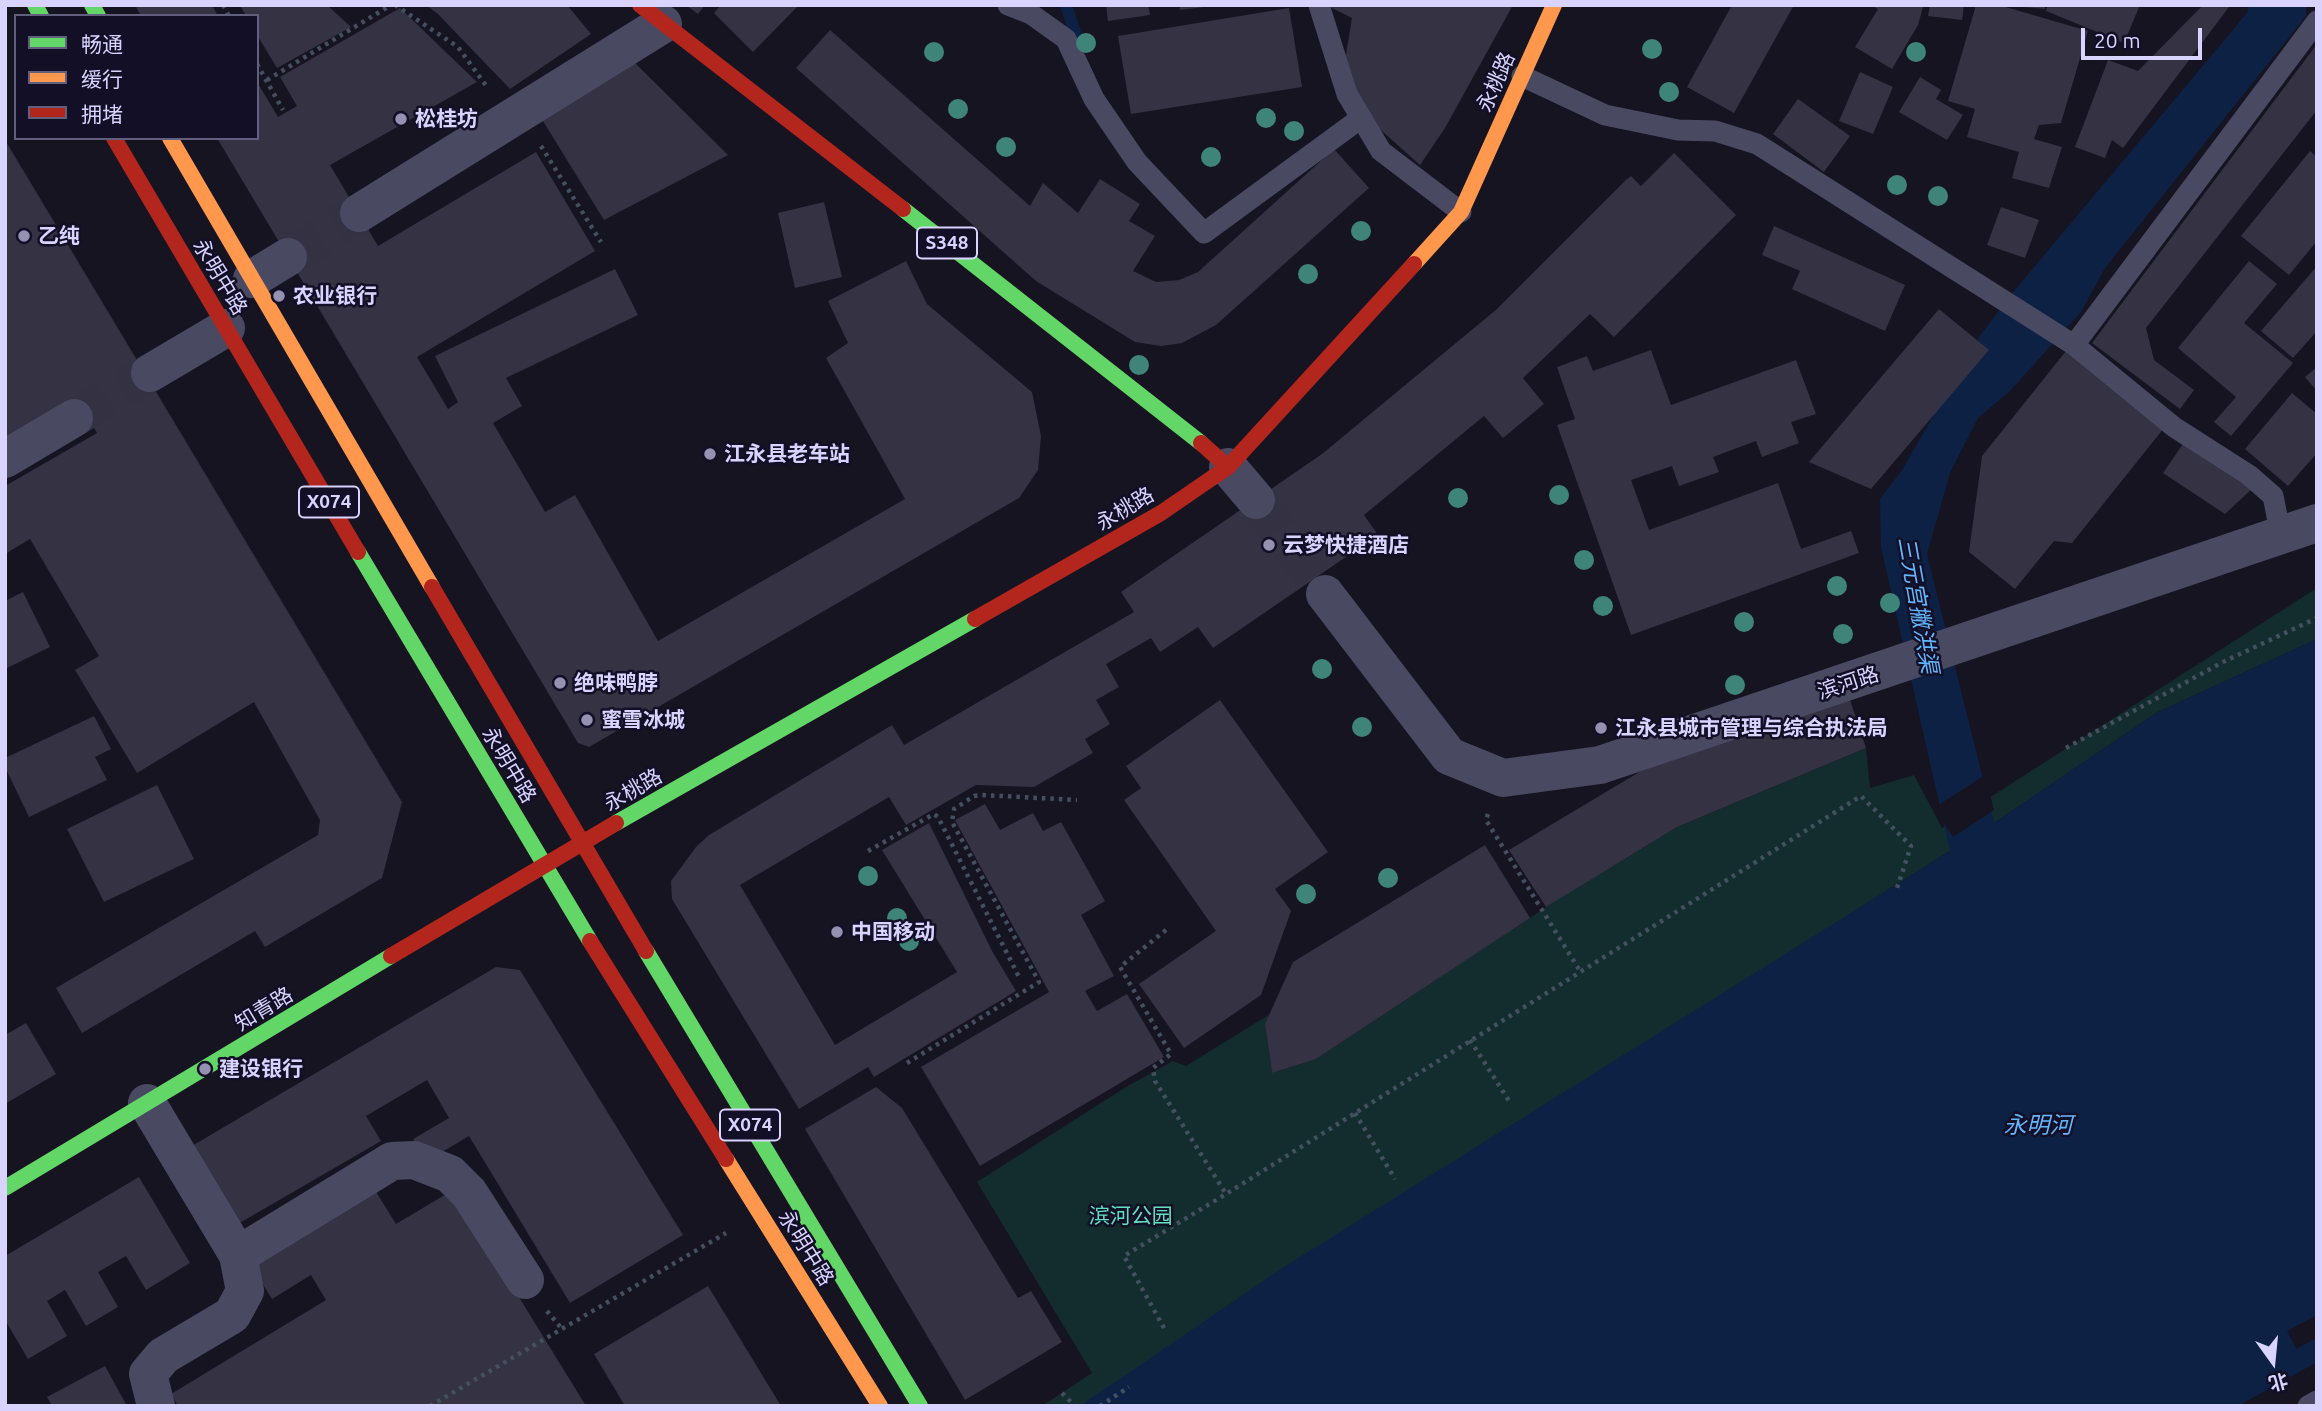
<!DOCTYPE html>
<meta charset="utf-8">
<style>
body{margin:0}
#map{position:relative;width:2322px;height:1411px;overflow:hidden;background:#161421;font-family:Ubuntu,"Noto Sans SC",sans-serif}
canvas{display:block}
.frame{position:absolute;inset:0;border:7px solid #d9d4ff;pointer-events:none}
.legend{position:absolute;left:14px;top:14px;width:245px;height:126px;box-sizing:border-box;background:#130f26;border:2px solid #625e7d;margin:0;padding:9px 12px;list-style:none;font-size:21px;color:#d9d4ff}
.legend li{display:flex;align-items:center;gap:14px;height:35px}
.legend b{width:35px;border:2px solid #625e7d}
.north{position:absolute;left:2238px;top:1327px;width:70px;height:70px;-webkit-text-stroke:5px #130f26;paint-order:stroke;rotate:165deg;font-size:19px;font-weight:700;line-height:28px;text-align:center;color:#d9d4ff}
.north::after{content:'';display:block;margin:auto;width:24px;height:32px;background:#d9d4ff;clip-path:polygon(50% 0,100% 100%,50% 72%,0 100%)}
.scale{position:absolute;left:2081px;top:28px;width:121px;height:32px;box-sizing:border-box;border:4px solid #d9d4ff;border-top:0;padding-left:9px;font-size:21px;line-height:24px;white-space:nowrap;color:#d9d4ff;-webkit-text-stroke:5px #130f26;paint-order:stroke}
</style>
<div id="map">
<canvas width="2322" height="1411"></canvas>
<div class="frame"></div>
<ul class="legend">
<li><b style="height:9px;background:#63d668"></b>畅通</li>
<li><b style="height:9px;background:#ff974d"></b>缓行</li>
<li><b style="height:9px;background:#b3261e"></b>拥堵</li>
</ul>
<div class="north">北</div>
<div class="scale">20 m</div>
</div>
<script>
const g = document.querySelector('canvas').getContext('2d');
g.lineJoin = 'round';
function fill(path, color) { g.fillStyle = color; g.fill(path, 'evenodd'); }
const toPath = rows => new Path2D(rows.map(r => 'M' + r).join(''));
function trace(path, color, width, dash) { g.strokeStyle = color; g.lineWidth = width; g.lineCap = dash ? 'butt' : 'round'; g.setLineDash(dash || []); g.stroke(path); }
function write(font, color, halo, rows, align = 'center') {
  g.font = font + ' Ubuntu,"Noto Sans SC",sans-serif'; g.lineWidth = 5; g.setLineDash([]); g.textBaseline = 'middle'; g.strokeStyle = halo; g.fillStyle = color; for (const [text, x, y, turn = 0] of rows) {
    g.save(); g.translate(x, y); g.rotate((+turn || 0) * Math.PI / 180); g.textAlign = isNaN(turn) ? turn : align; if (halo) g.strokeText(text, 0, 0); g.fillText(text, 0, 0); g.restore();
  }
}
fill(toPath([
 [2317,588,2317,639,2158,712,1994,823,1556,1100,1082,1406,1042,1406,1092,1373,977,1182,1126,1087,1173,1061,1186,1066,1270,1014,1265,1024,1272,1073,1316,1059,1563,896,1677,827,1866,748,1870,788,1914,775,1942,828]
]), '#132c2d');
fill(toPath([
 [2247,5,2306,5,2306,16,2105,268,2081,312,2010,391,1978,418,1950,473,1927,554,1994,823,2158,712,2317,639,2317,1362,2238,1406,1080,1406,1284,1267,1950,851,1881,547,1880,499,1902,470,1977,340,2009,297,2232,31,2248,11]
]), '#0d2144');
fill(toPath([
 [1985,775,1994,810,1953,837,1940,817,1937,806],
 [2317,1315,2317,1338,2296,1349,2287,1331]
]), '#161421');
trace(toPath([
 [1066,5,1080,48]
]), '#0d2144', 12);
fill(toPath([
 [135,5,212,5,218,16,141,16],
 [240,5,327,5,351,27,277,68,257,35,257,16,246,16],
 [426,5,567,5,591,34,510,89,438,14],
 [686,5,705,5,698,14],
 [721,5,799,5,753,52,714,13],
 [1106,5,1148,5,1150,15,1108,21],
 [1180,5,1203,5,1204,7,1180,10],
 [1326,5,1513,5,1445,128,1420,165,1355,107,1345,61,1352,18],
 [1732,5,1794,5,1734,113,1687,87],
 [1871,5,1923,7,1918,25,1892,69,1855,47,1878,9],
 [1930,5,1964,5,1962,20,1928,16],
 [1976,5,1999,5,2088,31,2061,123,2039,125,2034,139,2062,147,2049,188,2012,178,2019,152,1967,137,1975,109,1948,101],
 [2025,5,2045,5,2045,9,2024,7],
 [2048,5,2140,5,2124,43,2046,11],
 [2203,5,2229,7,2123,148,2112,140,2105,158,2075,147,2108,60,2138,71],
 [400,8,477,82,330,165,378,246,536,152,595,251,417,357,448,409,458,402,435,356,615,269,638,315,506,378,522,406,493,423,545,512,575,495,658,641,905,499,826,358,848,343,828,301,906,261,927,304,1032,392,1041,436,1038,470,1019,498,589,747,578,743,217,138,257,138,257,82,278,117,297,106,280,77],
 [1289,8,1302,87,1131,114,1118,36],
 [830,30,1030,206,1043,183,1078,213,1100,179,1140,204,1129,221,1155,236,1133,271,1156,282,1179,280,1198,272,1334,149,1369,188,1216,325,1182,343,1161,346,1135,342,1036,281,796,68],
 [2317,44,2317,110,2146,328,2154,360,2194,390,2180,409,2092,343],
 [630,58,728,155,604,220,538,113],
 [1860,72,1893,87,1873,134,1839,121],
 [1920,77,1941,90,1936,99,1963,115,1947,140,1899,112],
 [1798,99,1850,136,1824,172,1773,134],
 [5,140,402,802,382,878,265,947,255,931,82,1033,56,988,318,835,320,820,254,702,137,773,75,670,99,656,30,539,5,554,5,486,97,433,79,402,5,446],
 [2310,151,2317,157,2317,241,2289,275,2241,236],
 [1674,153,1736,215,1614,337,1590,314,1523,378,1544,404,1503,438,1484,416,1364,515,1378,535,1213,648,1198,627,1160,652,1151,638,1106,664,1119,687,1096,700,1110,724,1085,739,1093,753,1034,787,976,785,906,825,889,797,740,885,835,1045,957,972,882,850,929,823,992,951,1016,991,874,1077,868,1067,799,1109,672,899,671,881,696,847,709,835,892,725,904,745,1134,612,1121,592,1322,454,1497,309,1626,180,1631,176,1641,186],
 [824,202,842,277,795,288,778,213],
 [2001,207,2039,220,2025,258,1987,245],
 [1774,226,1905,285,1885,331,1792,289,1800,271,1762,255],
 [2249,261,2277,284,2244,323,2293,363,2231,436,2214,422,2236,397,2178,348],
 [2317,266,2317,331,2293,358,2261,331],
 [1939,309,1989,350,1871,489,1809,462],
 [1651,350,1671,405,1796,360,1816,414,1791,422,1799,443,1762,457,1756,441,1713,457,1719,472,1679,486,1672,466,1631,480,1649,530,1778,483,1801,549,1851,531,1859,553,1631,635,1557,425,1575,419,1557,367,1587,356,1593,371],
 [2066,351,2164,428,2072,543,2054,541,2015,589,1969,552,1982,456],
 [2317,367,2317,391,2305,377],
 [2292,393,2317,414,2317,453,2288,486,2245,449],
 [2185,441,2254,487,2225,514,2163,473],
 [23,592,50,647,5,669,5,601],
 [1848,694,1866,748,1677,827,1546,907,1509,850,1641,771],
 [1220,700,1328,852,1275,889,1291,911,1261,995,1184,1048,1139,984,1216,931,1124,800,1141,788,1126,766],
 [94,716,111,749,95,757,107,780,29,817,5,767,5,758],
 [157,785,194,859,104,902,67,829],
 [985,804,1000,830,1033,813,1043,831,1061,822,1105,901,1081,915,1114,976,1085,991,1097,1011,1127,994,1164,1057,980,1166,921,1067,1049,992,955,820],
 [1485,845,1530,918,1316,1059,1272,1073,1265,1024,1293,962],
 [496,967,520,970,683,1235,570,1303,469,1136,427,1161,413,1139,449,1118,427,1080,366,1116,381,1141,231,1228,185,1150],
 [26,1023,56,1074,5,1104,5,1035],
 [876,1087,902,1108,1018,1298,1031,1291,1062,1342,965,1400,805,1129],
 [139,1177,190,1263,146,1290,126,1256,98,1272,118,1307,86,1326,65,1290,47,1301,67,1336,28,1359,5,1320,5,1256],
 [370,1182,396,1224,453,1190,586,1406,178,1406,171,1394,326,1300,311,1275,272,1299,246,1257],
 [708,1286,781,1406,625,1406,594,1354],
 [105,1366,127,1406,52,1406,47,1397]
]), '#343243');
trace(toPath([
 [288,257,359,213],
 [74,418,150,373],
 [1256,500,1325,594]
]), '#333142', 38, [38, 19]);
trace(toPath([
 [223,5,229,16],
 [395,5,458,47,487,87],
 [257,64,283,110],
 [267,80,391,5],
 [541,146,601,242],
 [2066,748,2223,662,2317,618],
 [1488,814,1486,820,1580,971],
 [868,851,934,814,938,817,1019,977],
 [1166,930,1120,967,1171,1054,1153,1068,1155,1081,1226,1194,1861,796,1911,846,1896,891],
 [1470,1040,1511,1104],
 [907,1063,1039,982,952,822,954,809,974,796,982,795,1077,800],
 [1355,1113,1395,1179],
 [547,1311,562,1329],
 [1164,1328,1124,1256,1226,1194],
 [1062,1393,1075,1406],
 [430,1406,726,1233],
 [1100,1406,1129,1387]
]), '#44505f', 4.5, [3.5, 5]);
trace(toPath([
 [1008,5,1031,14,1066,39,1094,99,1137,162,1204,233,1361,118],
 [1319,5,1347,94,1381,151,1461,212],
 [1522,76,1605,115,1678,130,1715,131,1757,144,2074,345],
 [2271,539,2279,526,2273,496,2249,475,2174,427,2074,345,2317,21],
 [2308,1406,2317,1401]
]), '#4a4962', 21);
trace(toPath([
 [359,213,663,24],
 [252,279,288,257],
 [150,373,226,328],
 [5,459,74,418],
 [1228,467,1256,500],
 [1325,594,1449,756,1503,778,1600,765,2317,523],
 [147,1103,238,1255,245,1291,232,1315,163,1356,148,1374,156,1406],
 [238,1255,392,1161,414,1160,450,1174,469,1193,525,1280]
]), '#4a4962', 38);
trace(toPath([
 [35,5,41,16],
 [92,5,98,16],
 [903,209,1201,443],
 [358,552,590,941],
 [616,823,975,619],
 [646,951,920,1406],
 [5,1188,391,956]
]), '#63d668', 16);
trace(toPath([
 [170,138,432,587],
 [1414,264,1461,212,1554,5],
 [726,1159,880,1406]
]), '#ff974d', 16);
trace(toPath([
 [640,5,903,209],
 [114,138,358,552],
 [1201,443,1228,467,1414,264],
 [432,587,646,951],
 [975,619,1161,513,1228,467],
 [590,941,726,1159],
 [391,956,616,823]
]), '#b3261e', 16);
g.fillStyle = '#3e8478';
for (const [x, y] of [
 [1086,43],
 [1652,49],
 [934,52],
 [1916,52],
 [1669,92],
 [958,109],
 [1266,118],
 [1294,131],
 [1006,147],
 [1211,157],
 [1897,185],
 [1938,196],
 [1361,231],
 [1308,274],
 [1139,365],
 [1559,495],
 [1458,498],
 [1584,560],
 [1837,586],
 [1890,603],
 [1603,606],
 [1744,622],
 [1843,634],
 [1322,669],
 [1735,685],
 [1362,727],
 [868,876],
 [1388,878],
 [1306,894],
 [897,918],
 [909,941]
]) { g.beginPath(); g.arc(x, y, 10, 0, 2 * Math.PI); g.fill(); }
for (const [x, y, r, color] of [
 [401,119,7,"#9591b1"],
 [24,236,7,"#9591b1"],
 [279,296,7,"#9591b1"],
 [710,454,7,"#9591b1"],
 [1269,545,7,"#9591b1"],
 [560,683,7,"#9591b1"],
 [587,720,7,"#9591b1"],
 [1601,728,7,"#9591b1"],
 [837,932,7,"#9591b1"],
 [205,1069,7,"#9591b1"]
]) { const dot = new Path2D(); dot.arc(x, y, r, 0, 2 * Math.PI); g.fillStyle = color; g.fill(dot); trace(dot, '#130f26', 2.5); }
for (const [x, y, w] of [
 [947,243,60],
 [329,502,60],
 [750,1125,60]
]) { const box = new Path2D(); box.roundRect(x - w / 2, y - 15.5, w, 31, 5); g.fillStyle = '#130f26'; g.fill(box); trace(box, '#d9d4ff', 2); }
write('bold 19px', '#d9d4ff', null, [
 ["S348",947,243],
 ["X074",329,502],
 ["X074",750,1125]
]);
write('21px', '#d9d4ff', '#130f26', [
 ["永桃路",1496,82,-66],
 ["永明中路",220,277,59],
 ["永桃路",1125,509,-31],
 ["滨河路",1848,683,-18],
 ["永明中路",509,765,59],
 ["永桃路",633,790,-30],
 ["知青路",264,1009,-31],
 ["永明中路",806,1248,58]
]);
write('bold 21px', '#d9d4ff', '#130f26', [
 ["松桂坊",415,119],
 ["乙纯",38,236],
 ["农业银行",293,296],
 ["江永县老车站",724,454],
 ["云梦快捷酒店",1283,545],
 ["绝味鸭脖",574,683],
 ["蜜雪冰城",601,720],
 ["江永县城市管理与综合执法局",1615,728],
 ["中国移动",851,932],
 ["建设银行",219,1069]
], 'left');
write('21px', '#5fe0c0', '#130f26', [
 ["滨河公园",1131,1216]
]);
write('italic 23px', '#62b6ff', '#130f26', [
 ["三元宫撇洪渠",1918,605,80],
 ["永明河",2038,1125]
]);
</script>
